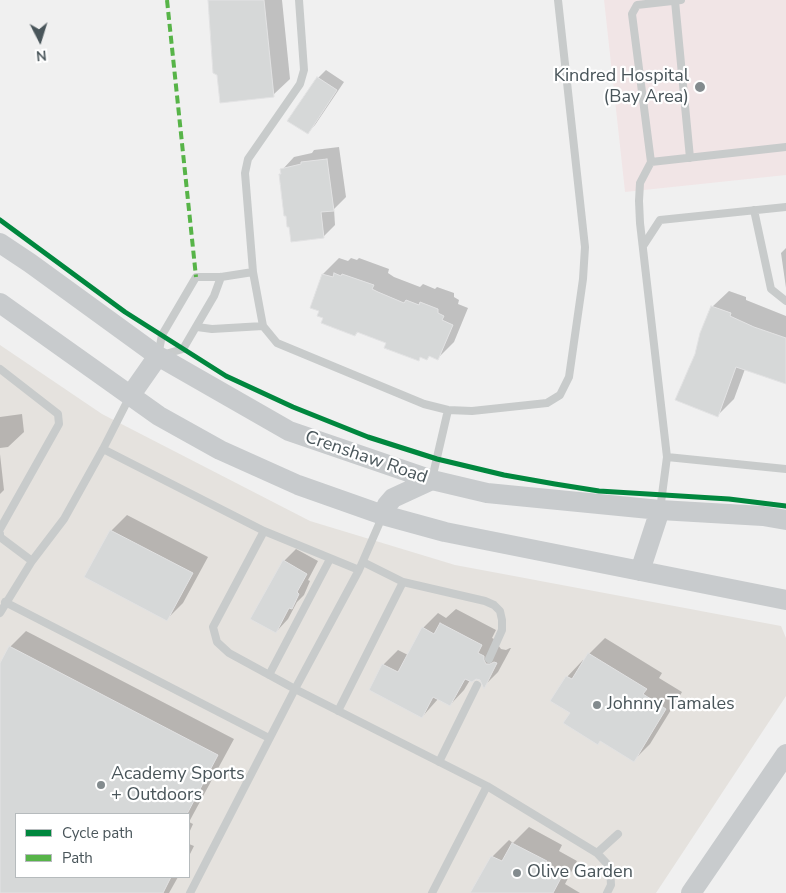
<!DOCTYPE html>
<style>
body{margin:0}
#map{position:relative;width:786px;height:893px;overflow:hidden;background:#f0f0f0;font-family:"Nunito Sans",sans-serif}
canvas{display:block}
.legend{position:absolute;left:15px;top:813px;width:175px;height:65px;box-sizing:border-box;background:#fff;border:1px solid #b6bbbd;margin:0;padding:6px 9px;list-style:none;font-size:15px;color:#49555a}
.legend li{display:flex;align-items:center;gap:10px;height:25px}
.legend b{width:25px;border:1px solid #b6bbbd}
.north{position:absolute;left:15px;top:15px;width:50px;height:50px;-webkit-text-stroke:4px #fff;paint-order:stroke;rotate:175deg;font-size:14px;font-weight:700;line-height:20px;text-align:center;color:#49555a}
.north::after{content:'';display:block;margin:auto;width:18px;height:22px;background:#49555a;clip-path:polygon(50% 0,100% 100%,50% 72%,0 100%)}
</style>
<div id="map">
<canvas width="786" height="893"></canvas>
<ul class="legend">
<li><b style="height:6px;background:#00873e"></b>Cycle path</li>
<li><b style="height:6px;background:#57b448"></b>Path</li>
</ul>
<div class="north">N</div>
</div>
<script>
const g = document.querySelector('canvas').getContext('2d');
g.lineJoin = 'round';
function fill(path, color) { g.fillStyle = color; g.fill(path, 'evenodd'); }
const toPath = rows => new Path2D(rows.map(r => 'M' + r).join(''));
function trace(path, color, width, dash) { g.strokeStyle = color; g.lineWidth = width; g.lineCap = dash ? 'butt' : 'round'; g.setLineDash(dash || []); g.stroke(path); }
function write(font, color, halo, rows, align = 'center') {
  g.font = font + ' "Nunito Sans",sans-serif'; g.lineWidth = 4.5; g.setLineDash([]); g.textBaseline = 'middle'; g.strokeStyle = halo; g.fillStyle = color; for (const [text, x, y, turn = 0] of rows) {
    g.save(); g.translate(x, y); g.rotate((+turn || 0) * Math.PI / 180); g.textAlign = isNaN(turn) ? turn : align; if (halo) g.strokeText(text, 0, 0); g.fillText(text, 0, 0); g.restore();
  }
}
fill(toPath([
 [0,345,102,414,310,521,455,565,781,626,786,638,786,696,656,893,0,893],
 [16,814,189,814,189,877,16,877]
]), '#e5e2de');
fill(toPath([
 [604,0,786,0,786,175,625,192]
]), '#f1e5e6');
fill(toPath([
 [208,0,282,0,290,79,273,95],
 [326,70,344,82,315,125,307,133,318,78],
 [339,147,346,197,334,209,335,225,323,237,282,173,282,170,294,157,312,153,314,150],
 [786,248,786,288,781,253],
 [339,258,348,261,351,258,357,260,359,258,389,269,388,273,394,277,420,287,423,284,435,289,437,287,454,293,454,297,459,300,458,304,468,308,454,342,438,358,430,355,427,359,421,356,418,359,388,342,358,332,355,335,324,317,323,274],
 [729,291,746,297,746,300,786,316,786,383,745,369,734,399,717,416,696,354,712,307],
 [22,414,24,432,8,447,0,448,0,417],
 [0,454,4,490,0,494],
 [127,515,208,557,183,603,167,619,111,531],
 [296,549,318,561,308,580,310,581,304,595,297,602,288,619,276,632,284,561],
 [456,609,496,630,492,638,498,641,498,645,501,649,506,650,510,648,511,648,498,672,484,686,481,679,476,678,470,680,464,690,450,705,438,699,422,717,383,665,398,650,408,655,423,628,438,613,446,618],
 [26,631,234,739,189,822,193,824,189,833,189,814,16,814,16,877,178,877,169,893,0,893,0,666,10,647],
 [605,638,662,673,659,678,682,692,650,744,634,760,601,740,598,743,572,713,567,677,583,660,585,661,589,654],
 [529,827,562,845,559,851,577,861,565,884,580,893,472,893,492,857,509,840,513,843],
 [189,844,194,846,189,856]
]), '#0003');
const building = toPath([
 [208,0,264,0,274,97,220,103,217,75,213,73,208,0],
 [317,77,337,90,308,134,287,121,317,77],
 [327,159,334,211,321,212,324,238,291,242,289,227,287,227,286,216,284,216,279,174,281,174,280,169,301,164,301,162,327,159],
 [334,273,341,276,342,274,374,285,372,289,378,292,404,303,406,300,419,305,420,302,438,309,438,313,444,316,442,320,453,325,438,360,429,356,427,360,420,357,419,361,384,348,386,343,357,332,355,336,321,323,323,318,317,316,319,311,310,308,322,274,333,277,334,273],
 [711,306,731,313,730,316,754,327,786,338,786,384,736,367,718,417,675,400,695,354,700,333,711,306],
 [110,530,193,573,167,621,84,577,110,530],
 [283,560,307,574,297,592,299,594,292,609,289,608,276,633,250,619,283,560],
 [440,623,482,645,478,653,484,656,484,660,486,664,490,664,494,662,497,663,484,689,480,680,476,679,472,682,465,679,450,706,433,697,422,718,369,690,382,664,398,672,422,627,434,634,440,623],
 [9,646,218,755,187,814,16,814,16,877,171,877,163,893,0,893,0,663,9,646],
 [588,653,647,689,643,694,666,709,634,762,600,741,598,745,563,723,570,713,550,701,566,676,572,679,588,653],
 [512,843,547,861,543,868,561,878,553,893,470,893,491,856,502,861,512,843]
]);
fill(building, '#d6d8d8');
trace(building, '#e2e2e3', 1);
trace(toPath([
 [299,0,304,70,300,84,248,159,245,173,253,272,263,326,277,343,424,404,448,410,472,411,547,403,560,395,569,377,583,279,585,247,558,0],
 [675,1,690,158],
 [651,162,632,14,637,5,681,0],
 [754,210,771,289,786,301],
 [643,246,660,220,786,207],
 [221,277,214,296,183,349,158,356,162,335,196,277,221,277,253,272],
 [197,327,212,329,263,326],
 [0,369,58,414,59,424,0,529],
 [103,449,264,531,359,570],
 [667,457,786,469],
 [432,479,448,410],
 [660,510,667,457,640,223,639,201,640,183,651,162,786,147],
 [264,531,213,627,217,642,229,653,295,689,487,786,597,853,610,867,611,885,607,893],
 [0,534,0,537,32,561],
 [363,562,403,582,485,601,494,605,500,611,502,620,502,630,489,659],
 [5,602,269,738],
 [0,613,32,561,64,519,103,449,130,396],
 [269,675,330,559],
 [338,711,403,582],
 [439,762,477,685],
 [597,853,618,834],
 [190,893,295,689,359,570,383,515],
 [432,893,487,786]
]), '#c8cbcb', 8);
trace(toPath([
 [0,243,30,263,158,356,289,431,432,480,487,493,660,510,763,516,786,520],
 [0,303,159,416,220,450,298,485,383,515,445,532,786,600],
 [130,396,158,356],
 [383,515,387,505,393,498,432,480],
 [640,571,660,510],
 [691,893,786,754]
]), '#c8cbcd', 20);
trace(toPath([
 [167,0,196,277]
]), '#57b448', 4, [8, 4]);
trace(toPath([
 [0,220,125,312,226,376,293,407,368,437,437,459,504,475,555,484,599,491,729,499,786,506]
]), '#00873e', 5);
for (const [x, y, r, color] of [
 [700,87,6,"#838b8e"],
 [597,705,5,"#838b8e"],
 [101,785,5,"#838b8e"],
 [517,873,5,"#838b8e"]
]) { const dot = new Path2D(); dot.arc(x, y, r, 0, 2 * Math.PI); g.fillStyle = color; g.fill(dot); trace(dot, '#fff', 2); }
write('18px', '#49555a', '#fff', [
 ["Kindred Hospital",689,77,"right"],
 ["(Bay Area)",689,98,"right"],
 ["Johnny Tamales",607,705],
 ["Academy Sports",111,775],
 ["+ Outdoors",111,796],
 ["Olive Garden",527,873]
], 'left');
write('18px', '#49555a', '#fff', [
 ["Crenshaw Road",366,458,19]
]);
</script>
